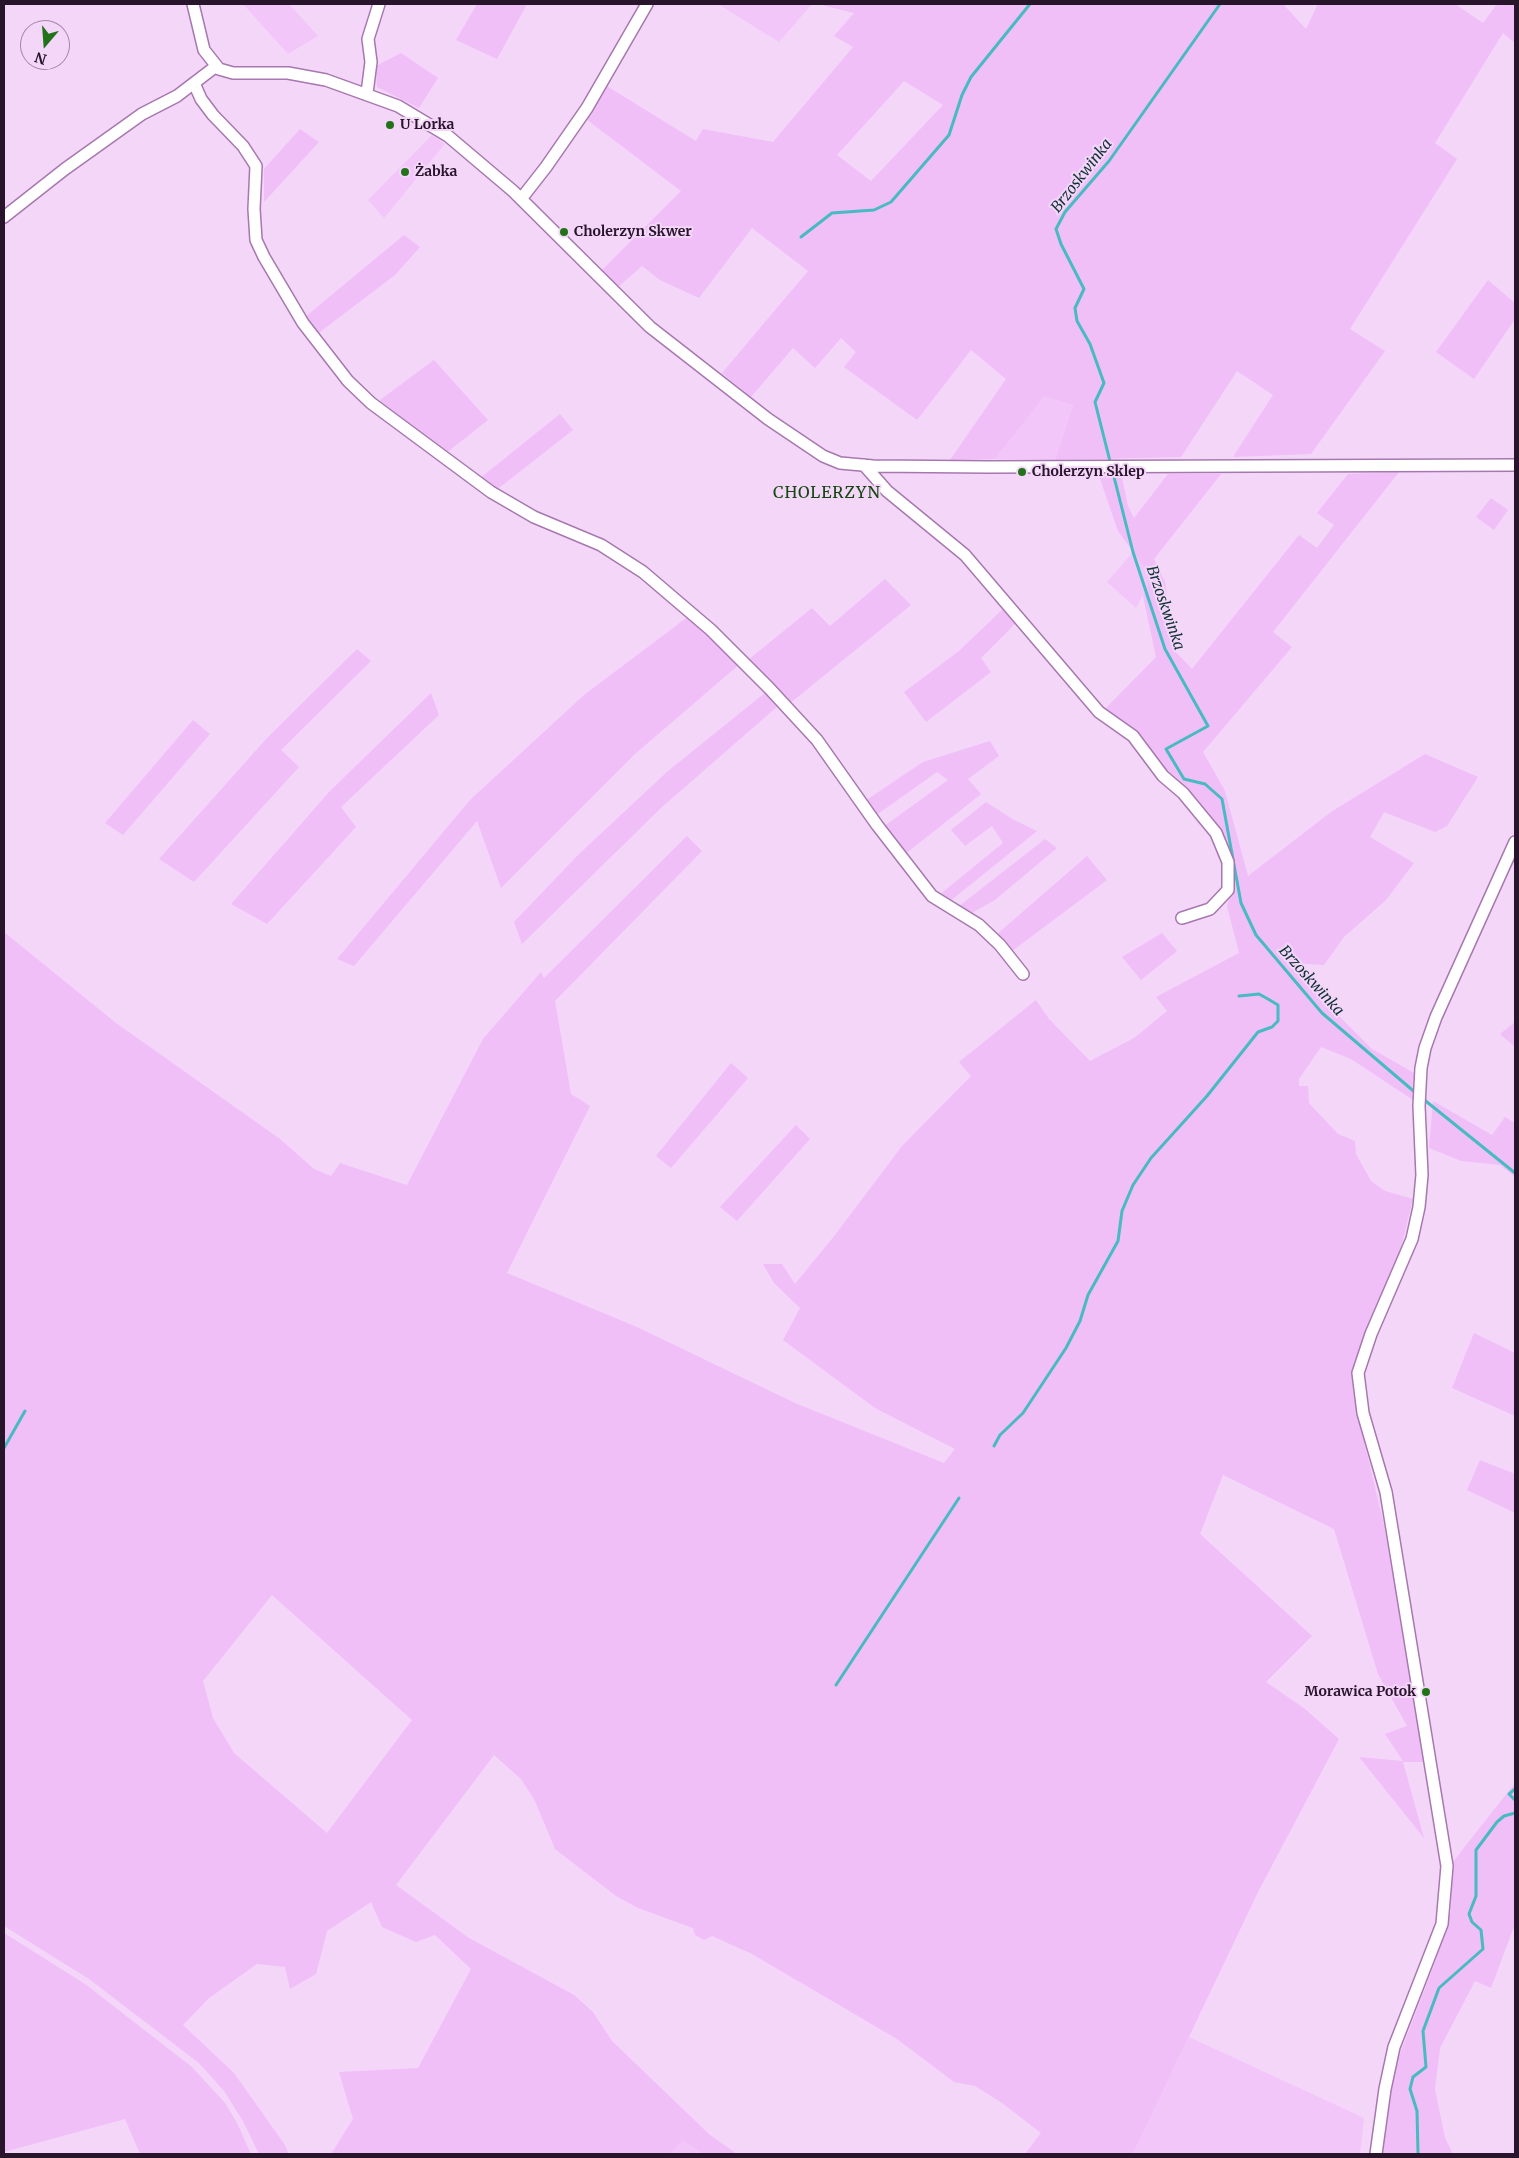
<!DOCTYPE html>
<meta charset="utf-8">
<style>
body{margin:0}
#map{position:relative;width:1519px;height:2158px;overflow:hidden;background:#f4d6f9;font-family:Merriweather,serif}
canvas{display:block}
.frame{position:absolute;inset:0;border:5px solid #28152b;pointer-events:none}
.north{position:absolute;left:20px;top:20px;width:50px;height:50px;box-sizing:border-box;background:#f4d6f9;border:1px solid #a289a7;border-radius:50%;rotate:198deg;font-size:14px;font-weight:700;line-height:20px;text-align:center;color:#28152b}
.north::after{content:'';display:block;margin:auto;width:18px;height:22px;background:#227219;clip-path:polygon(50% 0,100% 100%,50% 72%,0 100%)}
</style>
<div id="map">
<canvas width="1519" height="2158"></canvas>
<div class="frame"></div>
<div class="north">N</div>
</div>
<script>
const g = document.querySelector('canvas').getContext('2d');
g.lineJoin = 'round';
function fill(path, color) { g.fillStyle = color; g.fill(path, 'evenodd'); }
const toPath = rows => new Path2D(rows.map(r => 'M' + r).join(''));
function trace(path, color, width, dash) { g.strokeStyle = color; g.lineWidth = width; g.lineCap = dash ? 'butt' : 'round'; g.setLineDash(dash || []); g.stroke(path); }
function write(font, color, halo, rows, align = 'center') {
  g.font = font + ' Merriweather,serif'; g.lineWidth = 4; g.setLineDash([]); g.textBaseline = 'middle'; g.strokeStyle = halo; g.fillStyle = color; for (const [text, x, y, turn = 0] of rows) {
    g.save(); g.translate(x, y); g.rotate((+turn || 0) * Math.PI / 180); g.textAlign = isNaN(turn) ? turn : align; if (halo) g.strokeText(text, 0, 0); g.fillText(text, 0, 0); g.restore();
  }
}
fill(toPath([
 [243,4,289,4,318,36,288,54],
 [718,4,812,4,779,42],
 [432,135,445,144,384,218,368,200],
 [1043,395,1073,405,1055,460,995,459],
 [1133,552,1146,570,1148,585,1136,608,1107,582],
 [1189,2037,1364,2118,1360,2154,1133,2154],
 [683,2141,703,2154,670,2154]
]), '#f3c6fa');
fill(toPath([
 [477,4,527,4,497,59,456,40],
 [818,4,1283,4,1306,29,1318,4,1455,4,1483,23,1497,4,1515,4,1515,43,1503,33,1435,143,1457,159,1350,329,1385,351,1311,454,1233,457,1273,395,1237,371,1181,457,1055,460,1073,405,1044,396,995,459,950,460,1006,379,971,350,917,420,844,367,856,352,841,338,815,368,793,348,751,397,722,373,808,271,752,228,699,298,660,280,642,266,618,287,601,271,681,191,586,119,605,85,696,141,703,129,773,142,853,47,834,36,854,13],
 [904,81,943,105,871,181,837,155],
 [401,53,438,78,419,108,377,87,376,66],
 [300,129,319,142,264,202,264,169],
 [404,235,420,247,395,275,316,335,305,317],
 [1488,280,1515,303,1515,319,1474,379,1436,352],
 [434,360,488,420,445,454,381,405,380,400],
 [560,414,573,430,495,491,479,479],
 [1399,472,1273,632,1292,647,1203,752,1225,791,1248,876,1331,812,1425,754,1478,777,1447,826,1435,832,1384,812,1370,837,1414,863,1386,900,1344,937,1324,965,1292,963,1306,983,1372,1049,1414,1073,1413,1100,1351,1059,1321,1047,1299,1079,1299,1086,1308,1086,1309,1103,1338,1134,1355,1141,1356,1154,1371,1181,1385,1191,1413,1199,1401,1248,1381,1301,1355,1361,1353,1377,1359,1420,1384,1525,1424,1762,1403,1762,1424,1838,1359,1757,1403,1761,1385,1734,1407,1726,1378,1674,1334,1529,1223,1475,1200,1534,1312,1636,1266,1682,1305,1709,1339,1739,1258,1892,1133,2154,1025,2154,1041,2133,1002,2103,975,2086,954,2082,897,2039,752,1954,712,1936,704,1940,695,1935,693,1928,638,1908,616,1896,555,1849,535,1801,521,1779,494,1755,396,1885,469,1938,574,1995,593,2012,612,2041,710,2135,737,2154,703,2154,683,2141,670,2154,331,2154,353,2119,339,2072,418,2068,471,1969,435,1935,416,1942,382,1927,371,1902,327,1931,316,1974,290,1989,285,1967,257,1964,209,1998,183,2025,234,2073,285,2145,288,2153,259,2154,243,2121,224,2091,199,2063,89,1979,4,1926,4,932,116,1023,280,1139,314,1169,331,1176,340,1163,407,1185,483,1039,541,972,544,978,687,836,702,851,555,1001,571,1094,590,1106,507,1273,637,1327,795,1403,944,1463,955,1449,875,1408,783,1340,800,1308,774,1283,763,1264,782,1264,795,1284,835,1235,902,1146,971,1076,959,1062,1036,1000,1049,1019,1090,1061,1134,1038,1167,1011,1156,997,1239,953,1227,906,1231,891,1230,859,1140,734,1105,709,1156,657,1143,596,1148,585,1146,570,1118,531,1098,473,1121,473,1128,506,1134,518,1168,474,1221,474,1154,559,1165,582,1173,649,1192,669,1299,535,1317,548,1334,525,1317,513,1348,474],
 [272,1595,412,1720,327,1833,234,1753,213,1718,203,1681],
 [1491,498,1508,510,1494,530,1476,517],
 [885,579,911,605,789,704,748,660,812,608,830,626],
 [1005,607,1017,622,981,658,991,672,926,722,904,692,959,651],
 [689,616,741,663,635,754,501,888,477,821,354,966,337,959,470,800,584,695],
 [357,649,371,661,281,750,299,767,194,882,159,859,267,738],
 [766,692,778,706,662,807,522,944,514,922,579,854,668,771],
 [431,693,439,715,341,807,356,827,267,924,231,904,330,791],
 [193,720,210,734,123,835,105,823],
 [990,741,999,756,968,779,981,794,904,855,883,827,948,780,937,772,875,816,865,801,923,762],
 [986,802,1014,820,1037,831,949,902,938,896,1003,843,992,826,965,846,951,830],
 [1045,839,1057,848,995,900,970,914,958,907],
 [1087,856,1107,880,1012,951,996,935],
 [1162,933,1177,951,1141,980,1122,957],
 [1515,1022,1515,1047,1500,1034],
 [731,1063,748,1078,671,1168,656,1156],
 [1433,1101,1492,1135,1505,1117,1515,1123,1515,1177,1500,1165,1461,1161,1429,1148],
 [796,1125,810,1139,737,1221,720,1207],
 [1474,1333,1515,1353,1515,1416,1452,1388],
 [1480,1460,1515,1474,1515,1513,1467,1490],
 [1515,1783,1515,1924,1491,1988,1475,1981,1440,2048,1435,2089,1445,2138,1453,2154,1382,2154,1396,2064,1434,1965,1451,1911,1452,1863],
 [4,1933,85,1984,192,2067,225,2103,237,2123,251,2154,140,2154,125,2119,4,2152]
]), '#f0bff8');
trace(toPath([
 [1220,4,1109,161,1065,212,1056,229,1061,244,1084,289,1075,308,1077,321,1090,344,1104,383,1095,402,1133,552,1165,649,1208,726,1166,749,1184,779,1205,784,1222,799,1241,903,1256,935,1322,1013,1417,1094],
 [801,237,832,213,874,210,891,202,949,135,962,95,971,77,1030,4],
 [1422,1098,1515,1173],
 [994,1446,1000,1435,1023,1413,1066,1348,1080,1321,1088,1295,1118,1241,1122,1211,1133,1185,1151,1158,1207,1096,1258,1032,1272,1027,1278,1021,1278,1005,1268,999,1259,994,1239,996],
 [4,1448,25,1411],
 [836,1685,959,1498],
 [1515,1789,1509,1794,1515,1800],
 [1418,2154,1417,2111,1410,2089,1413,2077,1426,2067,1423,2031,1439,1988,1483,1949,1481,1930,1472,1922,1469,1914,1476,1896,1476,1850,1497,1822,1504,1816,1515,1813]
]), '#48bac1', 3);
const minor = toPath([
 [193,4,204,50,219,69,233,73,288,73,326,80,398,106,448,136,513,191,650,327,768,419,823,456,840,463,873,466,988,467,1515,465],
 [194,83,201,99,213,115,243,146,256,166,254,209,256,240,264,257,303,323,348,381,371,403,491,492,534,517,601,545,643,572,711,630,769,688,817,740,877,825,932,896,979,925,1000,945,1023,974],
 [367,93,371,62,368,39,379,4],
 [521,199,546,167,587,108,647,4],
 [4,217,65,169,142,114,177,96,215,67],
 [864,465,887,491,965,555,1099,712,1133,736,1163,776,1183,793,1216,833,1228,862,1228,890,1210,909,1182,918],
 [1376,2154,1385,2089,1394,2047,1442,1924,1447,1866,1386,1492,1363,1413,1358,1373,1371,1334,1412,1239,1419,1207,1422,1175,1419,1106,1421,1068,1425,1048,1436,1017,1515,842]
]);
trace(minor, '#a778af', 14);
trace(minor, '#fff', 11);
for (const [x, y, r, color] of [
 [390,125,5,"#227219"],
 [405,172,5,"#227219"],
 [564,232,5,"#227219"],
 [1022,472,5,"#227219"],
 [1426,1692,5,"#227219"]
]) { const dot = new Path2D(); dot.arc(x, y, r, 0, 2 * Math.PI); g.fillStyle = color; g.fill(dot); trace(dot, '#f4d6f9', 2); }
write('bold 14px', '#28152b', '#f4d6f9', [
 ["U Lorka",400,125],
 ["Żabka",415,172],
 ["Cholerzyn Skwer",574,232],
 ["Cholerzyn Sklep",1032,472],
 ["Morawica Potok",1416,1692,"right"]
], 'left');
write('italic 15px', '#103336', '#f4d6f9', [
 ["Brzoskwinka",1082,176,-52],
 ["Brzoskwinka",1165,608,71],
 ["Brzoskwinka",1311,981,48]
]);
g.letterSpacing = '1px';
write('16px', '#14460e', '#f4d6f9', [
 ["CHOLERZYN",827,493]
]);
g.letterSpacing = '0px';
</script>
